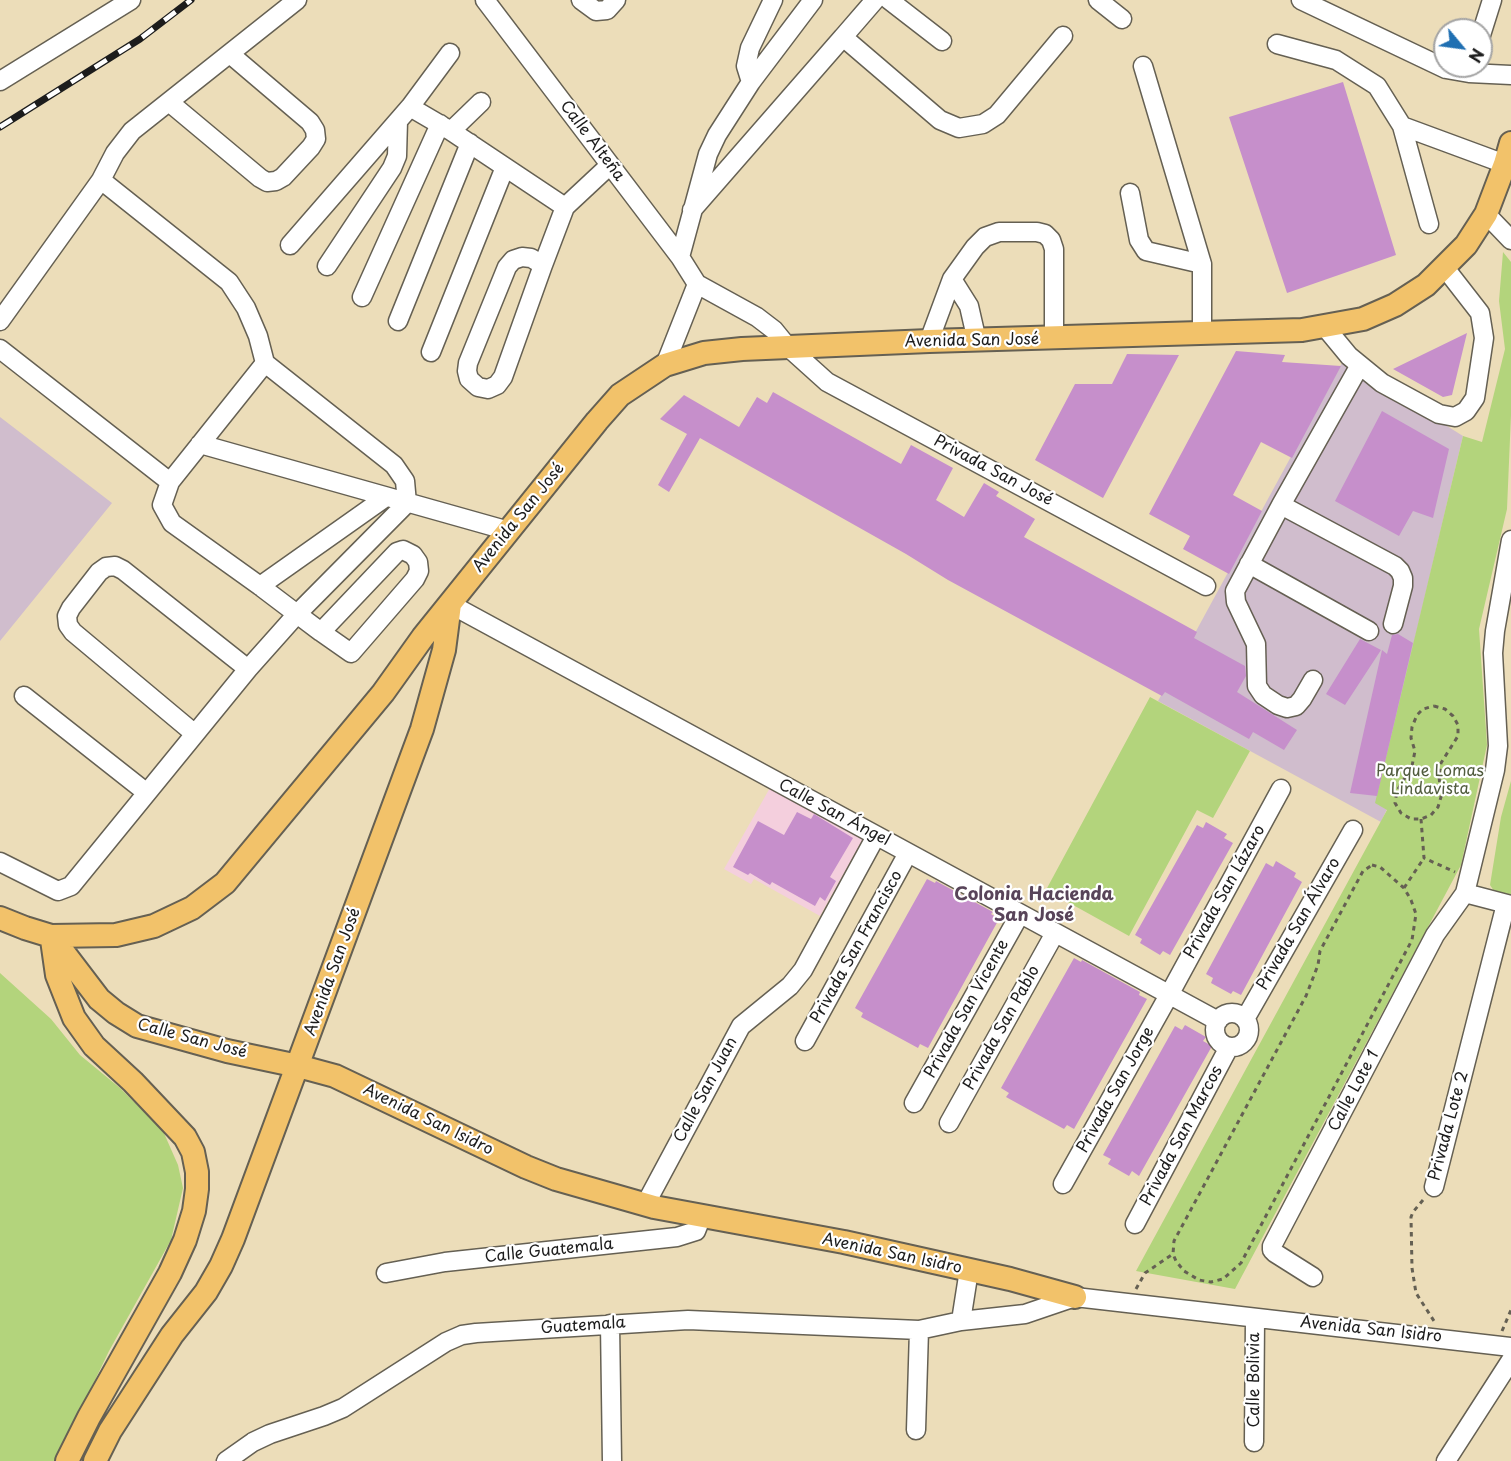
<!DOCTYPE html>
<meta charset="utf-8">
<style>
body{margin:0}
#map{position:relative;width:1511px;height:1461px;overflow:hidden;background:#ecddb9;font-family:"Playpen Sans",sans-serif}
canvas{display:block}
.north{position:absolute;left:1433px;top:18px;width:60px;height:60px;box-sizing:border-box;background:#fff;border:2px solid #a4a4a4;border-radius:50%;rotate:119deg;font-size:16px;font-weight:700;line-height:24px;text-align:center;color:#1c1c1c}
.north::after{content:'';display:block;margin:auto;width:21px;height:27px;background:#1f6fb2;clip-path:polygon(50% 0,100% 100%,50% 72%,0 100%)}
</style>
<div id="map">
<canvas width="1511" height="1461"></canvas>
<div class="north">N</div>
</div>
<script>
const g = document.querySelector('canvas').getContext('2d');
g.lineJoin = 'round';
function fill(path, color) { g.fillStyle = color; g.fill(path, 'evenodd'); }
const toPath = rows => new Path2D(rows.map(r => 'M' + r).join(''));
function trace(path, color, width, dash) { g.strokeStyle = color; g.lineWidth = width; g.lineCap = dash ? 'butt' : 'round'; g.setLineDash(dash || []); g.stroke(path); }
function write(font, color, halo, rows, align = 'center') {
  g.font = font + ' "Playpen Sans",sans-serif'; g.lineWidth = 4.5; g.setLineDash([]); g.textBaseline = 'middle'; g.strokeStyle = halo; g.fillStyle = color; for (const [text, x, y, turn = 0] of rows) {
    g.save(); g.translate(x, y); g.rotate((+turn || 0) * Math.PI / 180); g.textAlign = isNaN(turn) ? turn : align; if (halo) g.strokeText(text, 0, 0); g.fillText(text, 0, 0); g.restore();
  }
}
fill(toPath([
 [771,786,864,837,820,916,754,879,751,884,724,869]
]), '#f4cfdd');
fill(toPath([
 [1343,361,1463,436,1376,802,1387,809,1381,822,1158,701],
 [0,417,112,503,0,641]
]), '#d0bdcd');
fill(toPath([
 [1503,252,1511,262,1511,415,1507,509,1479,629,1487,745,1461,865,1235,1289,1136,1271,1387,810,1375,803,1463,436,1482,442,1505,349,1499,301],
 [1150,697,1250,751,1213,818,1197,810,1129,936,1046,890],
 [1511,781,1511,896,1494,891,1490,885,1501,817],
 [0,973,51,1019,80,1055,120,1088,163,1131,178,1165,183,1188,171,1240,109,1351,56,1461,0,1461]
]), '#b3d47c');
fill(toPath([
 [1343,82,1396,255,1287,293,1229,117],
 [1467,333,1452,395,1443,397,1393,369],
 [1236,351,1285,355,1282,362,1341,366,1292,458,1261,442,1233,495,1262,511,1229,574,1183,549,1190,536,1149,514],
 [1127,354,1179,355,1103,498,1035,460,1075,384,1112,384],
 [773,392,901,464,911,445,953,468,936,500,964,517,984,483,999,492,996,496,1035,519,1024,537,1197,632,1194,638,1245,666,1246,676,1237,692,1297,730,1284,750,1253,732,1249,739,1165,692,1162,696,948,580,906,554,700,438,669,492,658,485,687,434,660,419,684,395,739,427,757,397,767,403],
 [1382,411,1449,449,1433,518,1413,511,1399,536,1335,501],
 [1398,634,1413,643,1377,796,1350,793,1382,650,1387,654,1392,635],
 [1360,639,1381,650,1345,705,1326,694],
 [797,812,811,819,814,814,853,838,830,877,836,881,825,901,820,897,815,906,772,882,770,885,750,873,748,875,733,867,758,821,784,835],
 [1206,822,1227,834,1224,838,1233,843,1170,955,1163,951,1160,955,1140,943,1142,939,1135,935,1197,825,1203,828],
 [1276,861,1296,873,1294,877,1302,882,1241,995,1233,991,1231,994,1211,983,1213,978,1206,974,1266,863,1273,867],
 [927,879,935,883,936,881,993,912,991,914,999,919,928,1048,920,1044,918,1048,861,1017,863,1013,855,1008],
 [1074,958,1081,962,1082,960,1140,992,1139,995,1147,999,1074,1129,1067,1125,1064,1129,1006,1097,1009,1093,1001,1088],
 [1185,1025,1206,1037,1203,1041,1212,1046,1139,1176,1132,1171,1129,1176,1108,1164,1111,1159,1103,1155,1175,1026,1182,1030]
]), '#c68fcb');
const minor = toPath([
 [485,0,680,257,697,284,757,317,774,330,787,346,827,382,1206,586],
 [581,0,596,11,607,10,616,0],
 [889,0,942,41],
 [1098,0,1122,19],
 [1301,0,1446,69,1469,73,1511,75],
 [1481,35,1492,0],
 [843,37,875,0],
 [1277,44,1336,60,1377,86,1402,126,1505,164],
 [1143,66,1202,264,1202,334],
 [0,81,131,0],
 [751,82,746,66,750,48,773,0],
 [169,102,260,178,267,182,276,181,283,177,311,147,316,139,315,130,310,122,230,54],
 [410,107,450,53],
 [1402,126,1429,224],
 [451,131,481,102],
 [101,180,115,153,132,131,297,0],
 [1130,193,1139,240,1146,251,1202,264],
 [692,210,843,37,940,120,959,128,983,124,997,115,1063,36],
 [1486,214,1511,240],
 [290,245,410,107,451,131,565,207,610,165],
 [522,257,531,258,543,265,503,377,497,385,488,389,478,387,469,379,467,371,468,363,507,267,513,260,522,257],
 [680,257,708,154,717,135,751,82,813,0],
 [543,265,565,207],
 [327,266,392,168,397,156,398,121],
 [952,279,969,306,977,341],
 [362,297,440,124],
 [0,321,101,180,229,282,246,308,258,336,265,363,394,465,405,481,407,503,297,614,248,669,71,886,58,891,0,862],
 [398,321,470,143],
 [1325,327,1349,356,1382,383,1439,414,1455,417,1466,411,1475,398,1484,338,1480,313,1445,268],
 [929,341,952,279,975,247,985,237,999,232,1037,232,1045,234,1051,240,1054,249,1054,339],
 [0,349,170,482],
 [431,352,505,167],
 [265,363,170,482,162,505,172,523,260,586,297,614,321,632,351,653,415,579,419,571,418,562,413,555,403,550,397,552,321,632],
 [665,365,697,284],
 [200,444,509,531],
 [1281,505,1395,566,1400,571,1403,578,1403,586,1393,624],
 [1249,564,1369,631],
 [260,586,386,497],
 [450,604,1218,1021],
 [1313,680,1302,699,1296,706,1287,708,1278,705,1263,695,1257,686,1256,644,1236,602,1235,591,1281,505,1360,365],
 [24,696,147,793],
 [195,734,73,632,68,625,67,616,71,608,99,572,106,567,115,566,123,570,248,669],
 [1465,893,1511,905],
 '1215 1030a17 17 0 1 1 34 0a17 17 0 1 1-34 0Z',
 [1245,1019,1353,830],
 [805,1041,908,853],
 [914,1103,1020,914],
 [949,1123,1055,933],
 [1063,1184,1169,995,1281,789],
 [1434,1187,1506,904],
 [645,1205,741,1026,790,986,803,970,876,836],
 [1135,1224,1229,1047],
 [386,1273,445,1262,677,1237,696,1231,702,1216],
 [1313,1277,1275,1253,1272,1250,1272,1246,1435,935,1465,893,1495,770,1498,746,1493,653,1495,631,1511,540],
 [961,1321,969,1270],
 [610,1324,612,1461],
 [916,1430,919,1330],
 [1254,1442,1255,1319],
 [226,1461,253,1442,270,1434,324,1416,343,1408,446,1342,462,1335,476,1333,688,1320,919,1330,961,1321,1025,1314,1075,1297,1511,1347],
 [1446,1461,1511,1360]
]);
const major = toPath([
 [0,918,25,928,51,936,116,935,154,926,192,908,225,883,383,693,423,637,597,421,620,395,665,365,704,353,742,349,929,341,1302,330,1363,319,1395,305,1426,285,1466,245,1486,214,1505,164,1511,143],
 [51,936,99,999,116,1013,137,1026,227,1051,298,1066,335,1076,526,1167,556,1179,654,1207,844,1242,1010,1279,1075,1297],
 [52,940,57,975,74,1018,94,1046,133,1082,185,1137,193,1152,197,1172,197,1189,194,1211,185,1240,170,1273,89,1417,67,1461],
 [95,1461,110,1431,172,1335,206,1292,221,1266,233,1239,422,729,444,650,450,604]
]);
trace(minor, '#656053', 21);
trace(major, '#656053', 26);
trace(toPath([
 [1434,706,1445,709,1453,716,1458,725,1458,736,1441,763,1439,776,1441,797,1438,807,1431,815,1421,819,1411,819,1401,813,1395,803,1397,791,1412,766,1415,751,1411,738,1412,727,1417,715,1423,709,1434,706],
 [1421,819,1424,858,1455,872],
 [1372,865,1380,867,1404,888,1411,900,1416,914,1412,940,1241,1263,1223,1279,1211,1282,1199,1280,1184,1271,1176,1261,1173,1254,1174,1241,1306,996,1318,965,1320,951,1363,871,1372,865],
 [1404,888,1424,858],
 [1423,1200,1413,1212,1411,1217,1412,1268,1416,1293,1434,1321],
 [1136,1289,1145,1273,1173,1254],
 [1502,1331,1511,1310]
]), '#656053', 3, [4.5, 4.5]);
trace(minor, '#fff', 18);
trace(major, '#f2c26a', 22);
const rail = toPath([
 [0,127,140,39,191,0]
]);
trace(rail, '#1c1c1c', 7);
trace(rail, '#fff', 4.5, [14]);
write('16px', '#1c1c1c', '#fff', [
 ["Calle Alteña",592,141,53],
 ["Avenida San José",972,341,-1],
 ["Privada San José",993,471,28],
 ["Avenida San José",519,518,-51],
 ["Calle San Ángel",834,813,28],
 ["Privada San Lázaro",1225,892,-61],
 ["Privada San Álvaro",1299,924,-60],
 ["Privada San Francisco",857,947,-61],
 ["Avenida San José",333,972,-70],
 ["Privada San Vicente",967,1009,-61],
 ["Privada San Pablo",1002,1028,-61],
 ["Calle San José",192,1039,15],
 ["Calle San Juan",706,1090,-62],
 ["Privada San Jorge",1116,1090,-61],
 ["Calle Lote 1",1354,1091,-62],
 ["Avenida San Isidro",428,1120,26],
 ["Privada Lote 2",1449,1126,-75],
 ["Privada San Marcos",1182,1136,-62],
 ["Calle Guatemala",549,1251,-6],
 ["Avenida San Isidro",892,1254,12],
 ["Guatemala",583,1326,-4],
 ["Avenida San Isidro",1371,1330,6],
 ["Calle Bolivia",1255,1380,-90]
]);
write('16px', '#515c3e', '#fff', [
 ["Parque Lomas",1430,772],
 ["Lindavista",1430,790]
]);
write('bold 18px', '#584459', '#fff', [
 ["Colonia Hacienda",1034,895],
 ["San José",1034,916]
]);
</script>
